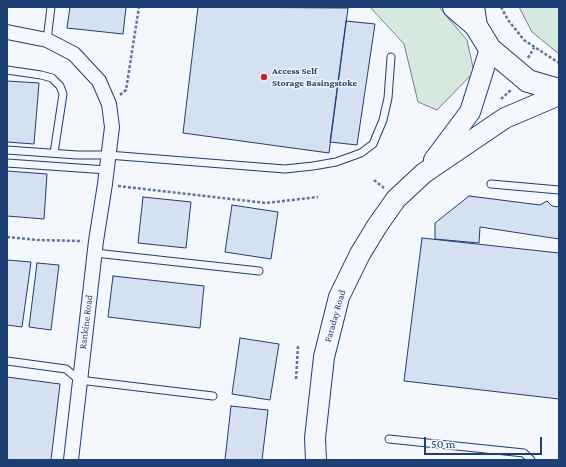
<!DOCTYPE html>
<style>
body{margin:0}
#map{position:relative;width:566px;height:467px;overflow:hidden;background:#f4f7fb;font-family:"Crimson Pro",serif}
canvas{display:block}
.frame{position:absolute;inset:0;border:8px solid #1d3f73;pointer-events:none}
.scale{position:absolute;left:424px;top:437px;width:118px;height:18px;box-sizing:border-box;border:2px solid #1d3f73;border-top:0;padding-left:5px;font-size:12px;line-height:14px;white-space:nowrap;color:#1d3f73;-webkit-text-stroke:3px #f4f7fb;paint-order:stroke}
</style>
<div id="map">
<canvas width="566" height="467"></canvas>
<div class="frame"></div>
<div class="scale">50 m</div>
</div>
<script>
const g = document.querySelector('canvas').getContext('2d');
g.lineJoin = 'round';
function fill(path, color) { g.fillStyle = color; g.fill(path, 'evenodd'); }
const toPath = rows => new Path2D(rows.map(r => 'M' + r).join(''));
function trace(path, color, width, dash) { g.strokeStyle = color; g.lineWidth = width; g.lineCap = dash ? 'butt' : 'round'; g.setLineDash(dash || []); g.stroke(path); }
function write(font, color, halo, rows, align = 'center') {
  g.font = font + ' "Crimson Pro",serif'; g.lineWidth = 3; g.setLineDash([]); g.textBaseline = 'middle'; g.strokeStyle = halo; g.fillStyle = color; for (const [text, x, y, turn = 0] of rows) {
    g.save(); g.translate(x, y); g.rotate((+turn || 0) * Math.PI / 180); g.textAlign = isNaN(turn) ? turn : align; if (halo) g.strokeText(text, 0, 0); g.fillText(text, 0, 0); g.restore();
  }
}
const green = toPath([
 [370,7,439,7,467,40,474,72,437,110,418,102,404,44,370,7],
 [519,7,559,7,559,54,532,32,519,7]
]);
fill(green, '#d7e8df');
trace(green, '#687fa3', 1);
const building = toPath([
 [70,7,126,7,123,34,67,28,70,7],
 [198,7,348,8,329,153,183,133,198,7],
 [346,21,375,24,357,145,330,142,346,21],
 [7,81,39,83,34,144,7,142,7,81],
 [7,171,47,174,44,219,7,216,7,171],
 [469,196,540,205,547,201,552,206,559,207,559,239,480,227,479,243,435,239,435,223,469,196],
 [143,197,191,202,186,248,138,243,143,197],
 [232,205,278,212,271,259,225,252,232,205],
 [422,238,559,253,559,399,404,381,422,238],
 [7,260,31,262,22,327,7,325,7,260],
 [37,263,59,265,51,330,29,327,37,263],
 [113,276,204,286,200,328,108,317,113,276],
 [240,338,279,344,270,400,232,394,240,338],
 [7,377,60,384,51,460,7,460,7,377],
 [231,406,268,410,262,460,225,460,231,406]
]);
fill(building, '#d5e0f0');
trace(building, '#1d3f73', 1);
const lane = toPath([
 [47,40,51,7],
 [7,70,41,75,52,78,60,86,63,94,54,153],
 [7,150,77,155,108,155,285,169,313,166,336,162,361,153,373,144,383,120,388,98,391,57],
 [7,163,107,170],
 [491,184,559,190],
 [95,253,259,271],
 [7,361,66,369,79,380,213,396],
 [389,439,524,453,531,460]
]);
const street = toPath([
 [7,32,47,40,74,54,99,81,109,104,112,127,105,184,96,241,71,460]
]);
const secondary = toPath([
 [434,160,470,112,490,49],
 [316,460,315,438,324,357,339,297,360,254,377,226,396,199,424,173,505,118,559,95]
]);
const highway = toPath([
 [454,7,476,26],
 [473,7,476,26,490,49,528,81,559,90]
]);
trace(lane, '#1d3f73', 9);
trace(street, '#1d3f73', 16);
trace(secondary, '#1d3f73', 22);
trace(highway, '#1d3f73', 24);
trace(toPath([
 [501,7,508,20,524,40,559,63],
 [528,58,534,48],
 [120,95,126,90,139,7],
 [501,99,511,90],
 [374,180,384,188],
 [118,186,266,203,318,197],
 [7,237,38,240,82,241],
 [296,379,298,346]
]), '#5e769c', 2.5, [3, 2]);
trace(lane, '#f4f7fb', 7);
trace(street, '#f4f7fb', 14);
trace(secondary, '#f4f7fb', 20);
trace(highway, '#f4f7fb', 22);
for (const [x, y, r, color] of [
 [264,77,4,"#c62828"]
]) { const dot = new Path2D(); dot.arc(x, y, r, 0, 2 * Math.PI); g.fillStyle = color; g.fill(dot); trace(dot, '#f4f7fb', 1.5); }
write('bold 10px', '#1d3f73', '#f4f7fb', [
 ["Access Self",272,71],
 ["Storage Basingstoke",272,83]
], 'left');
write('10px', '#1d3f73', '#f4f7fb', [
 ["Faraday Road",335,316,-74],
 ["Rankine Road",86,322,-83]
]);
</script>
